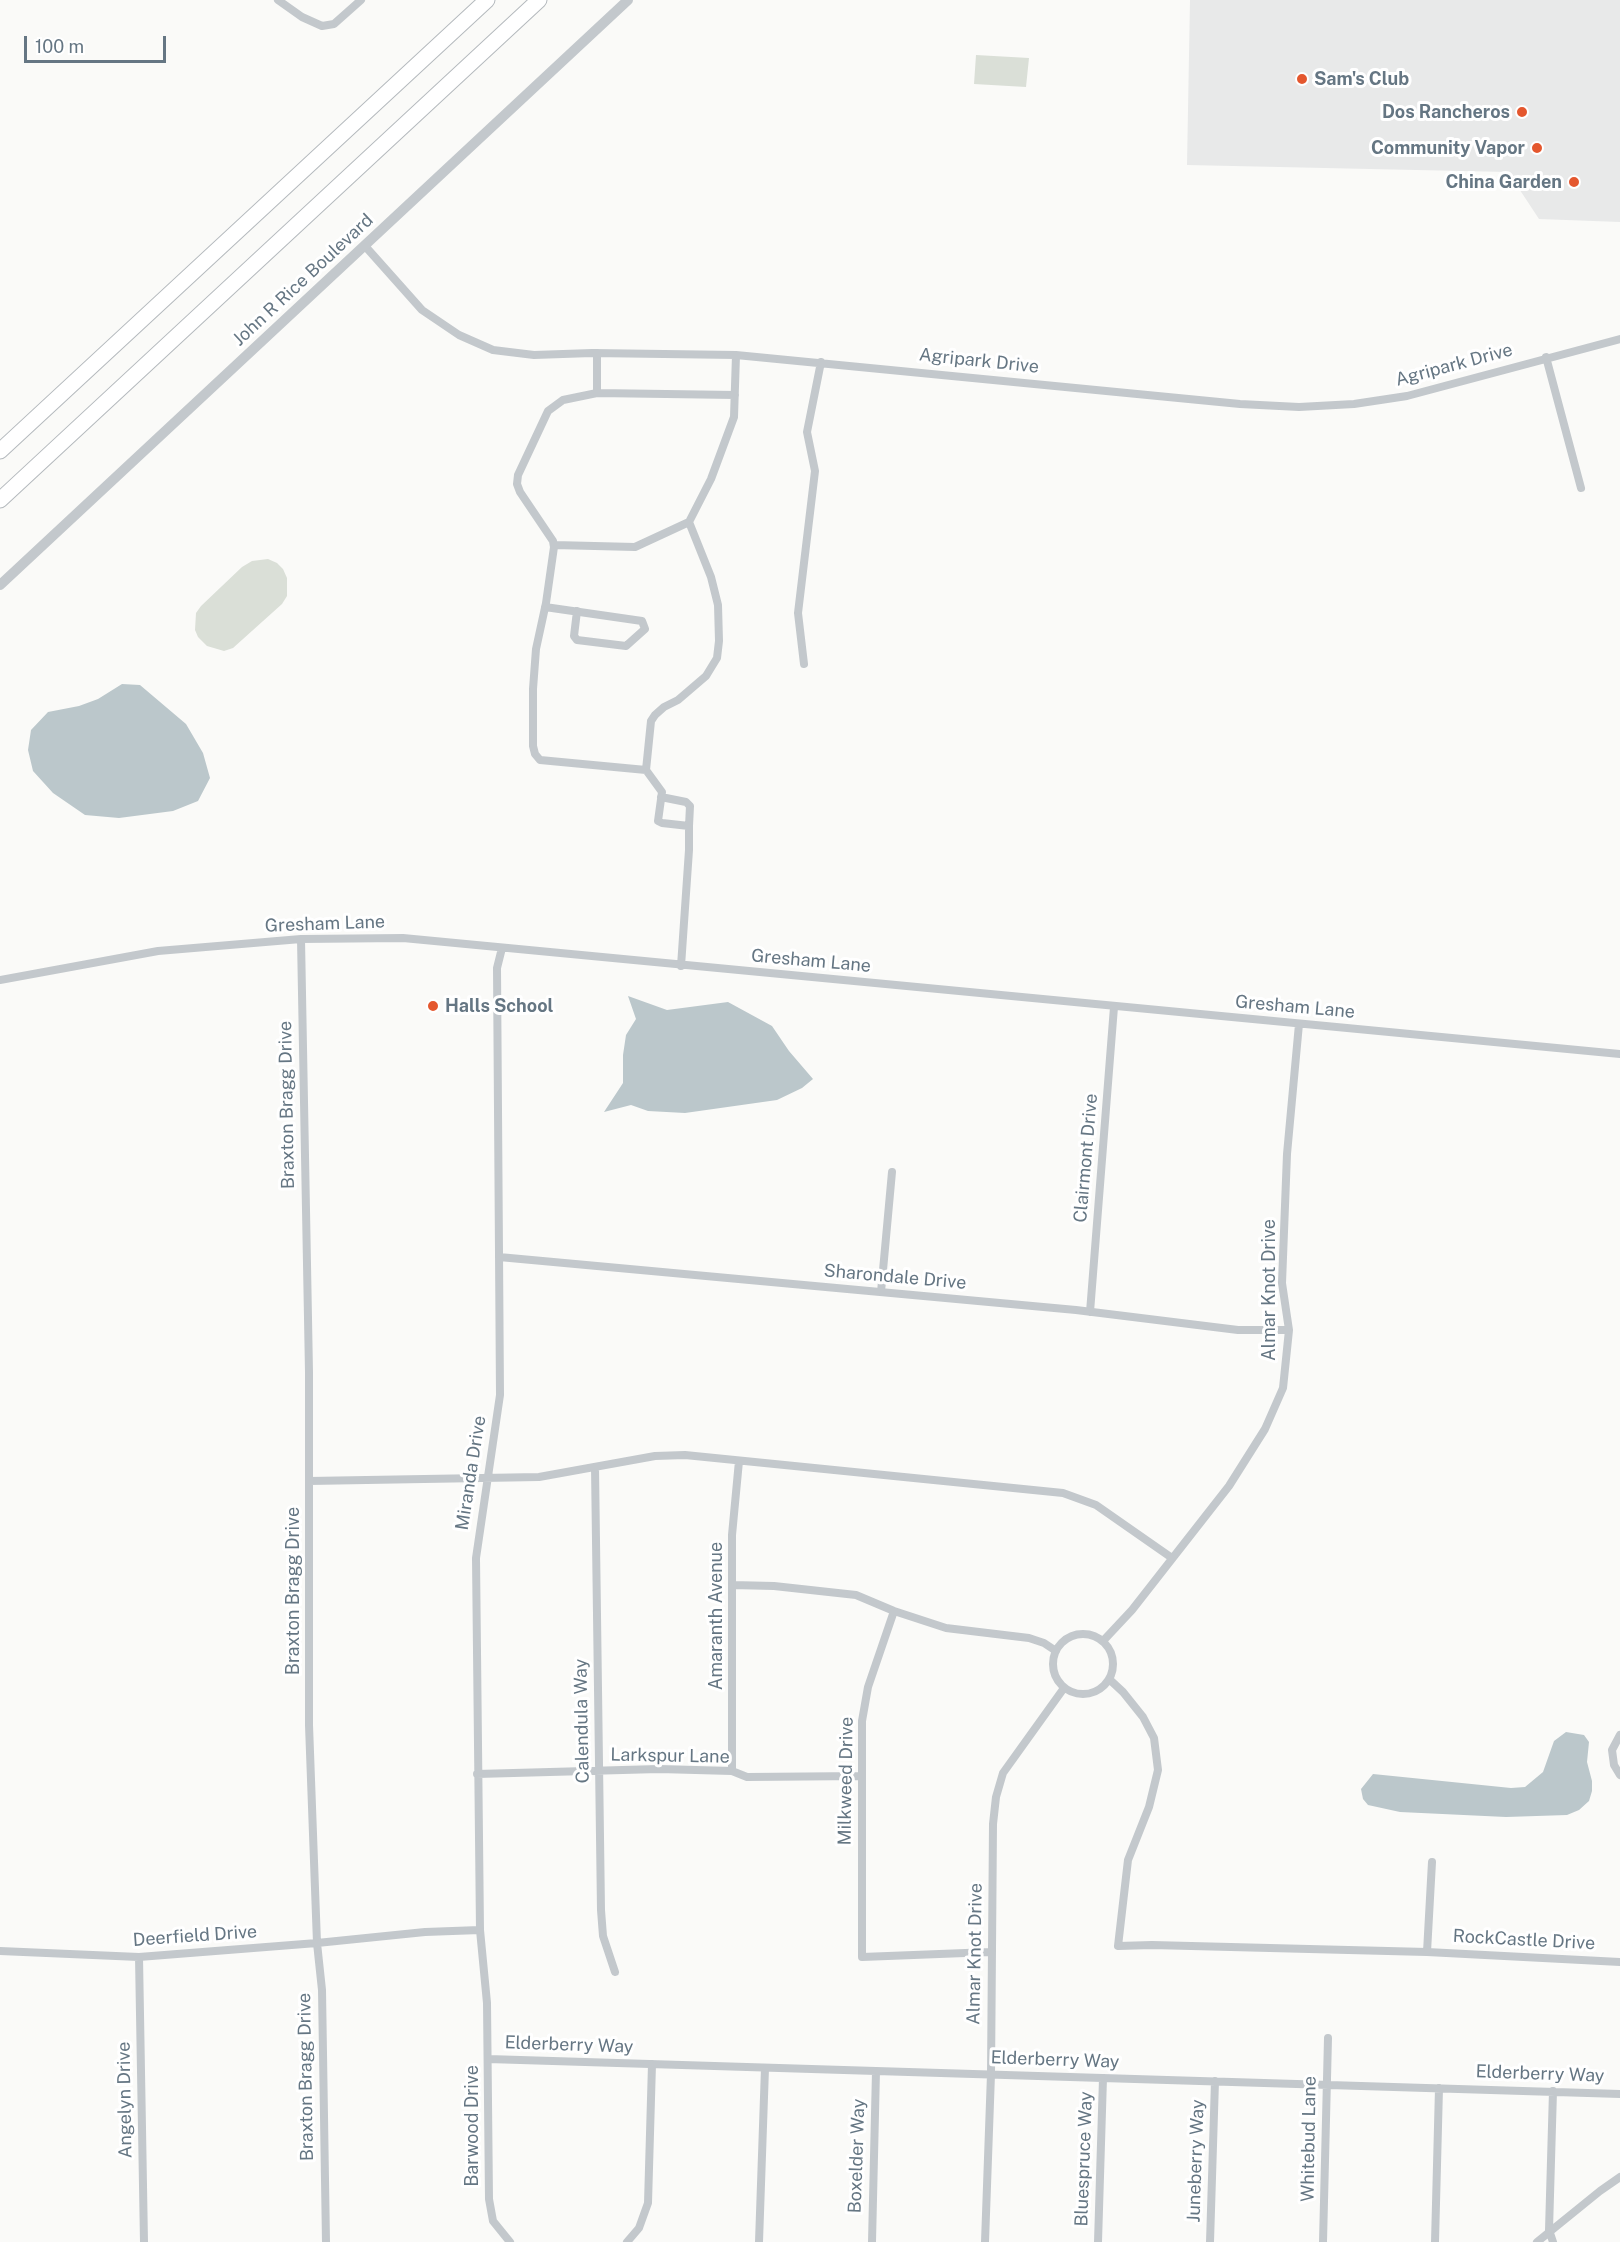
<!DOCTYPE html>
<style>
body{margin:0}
#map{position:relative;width:1620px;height:2242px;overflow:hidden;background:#fafaf8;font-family:"Public Sans",sans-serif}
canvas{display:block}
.scale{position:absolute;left:24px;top:36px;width:142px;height:27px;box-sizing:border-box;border:3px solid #657683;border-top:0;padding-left:8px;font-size:18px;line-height:21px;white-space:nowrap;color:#657683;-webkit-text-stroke:4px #fff;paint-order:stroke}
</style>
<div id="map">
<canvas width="1620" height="2242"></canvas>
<div class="scale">100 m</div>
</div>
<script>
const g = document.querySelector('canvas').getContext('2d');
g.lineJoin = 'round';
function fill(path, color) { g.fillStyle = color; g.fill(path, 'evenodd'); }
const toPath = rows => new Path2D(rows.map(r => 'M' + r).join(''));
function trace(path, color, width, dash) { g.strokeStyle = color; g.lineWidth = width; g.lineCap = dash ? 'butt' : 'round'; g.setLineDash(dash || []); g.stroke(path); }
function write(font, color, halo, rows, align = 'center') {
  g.font = font + ' "Public Sans",sans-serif'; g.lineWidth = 6; g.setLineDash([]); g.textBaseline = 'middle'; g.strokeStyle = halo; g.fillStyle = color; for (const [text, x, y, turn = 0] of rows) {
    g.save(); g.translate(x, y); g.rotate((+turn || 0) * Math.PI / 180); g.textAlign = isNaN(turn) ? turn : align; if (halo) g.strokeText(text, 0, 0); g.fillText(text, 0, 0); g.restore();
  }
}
fill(toPath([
 [1190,0,1620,0,1620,222,1539,219,1508,172,1187,165]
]), '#e8e9e9');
fill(toPath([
 [976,55,1029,58,1026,87,974,84],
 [268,559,277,563,283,569,287,578,287,596,282,604,233,648,224,651,207,646,198,637,195,630,196,613,201,606,242,567,252,561]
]), '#dadfd7');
fill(toPath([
 [122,684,140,685,186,724,203,753,210,778,198,801,173,811,119,818,85,815,53,793,33,771,28,750,31,730,48,712,79,706,98,699],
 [628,996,667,1010,728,1002,772,1026,789,1051,813,1079,802,1088,777,1100,685,1113,648,1111,631,1105,604,1112,623,1083,623,1055,626,1035,636,1019],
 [1566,1732,1584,1735,1589,1742,1587,1762,1592,1781,1592,1791,1589,1801,1579,1810,1567,1815,1506,1817,1400,1812,1368,1805,1363,1799,1361,1789,1373,1774,1511,1788,1525,1787,1543,1772,1554,1741]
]), '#bbc7cb');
const motorway = toPath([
 [0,451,487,0],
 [0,500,539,0]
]);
trace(motorway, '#b4b9bd', 17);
trace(toPath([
 [278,0,302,17,322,26,334,24,361,0],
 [365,246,422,310,459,335,493,350,534,355,592,353,736,355,1240,404,1299,407,1354,404,1407,396,1620,339],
 [597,353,597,393,563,400,548,411,518,475,517,484,520,492,553,541,554,547,546,603,536,649,533,689,533,746,535,754,540,760,646,770,662,792,658,821,662,823,689,826,689,850,681,966],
 [1546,357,1581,488],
 [597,393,735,395],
 [554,545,635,547,689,522],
 [545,607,642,621,645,629,626,646,577,640,574,636,577,611],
 [804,664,798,613,815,471,807,432,821,362],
 [646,770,651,721,655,715,664,707,678,700,706,676,717,658,719,641,718,605,711,577,689,522,711,479,734,417,736,355],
 [661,797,686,802,690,806,689,826],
 [301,939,309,1372,309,1725,317,1943,322,1990,326,2242],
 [502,948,497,968,500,1395,476,1558,480,1930,487,2003,489,2199,493,2221,510,2242],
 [0,980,158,951,301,939,403,938,1620,1054],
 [499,1257,1076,1310,1238,1330,1289,1330],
 [881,1292,892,1172],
 [1090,1312,1114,1007],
 [595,1467,601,1910,603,1936,615,1972],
 [309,1481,539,1477,655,1456,685,1455,1063,1493,1096,1505,1172,1558],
 [732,1585,774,1586,856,1595,894,1611,946,1628,1029,1638,1044,1643,1056,1651],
 [894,1611,868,1687,862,1721,862,1957,991,1952],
 '1053 1664a30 30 0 1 1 60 0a30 30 0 1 1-60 0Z',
 [1103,1641,1132,1610,1229,1486,1265,1429,1283,1388,1289,1330,1282,1283,1287,1154,1299,1024],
 [1109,1679,1123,1692,1143,1717,1154,1738,1158,1770,1149,1807,1128,1860,1118,1946,1152,1945,1427,1952,1620,1962],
 [1620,1735,1612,1750,1614,1765,1620,1775],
 [732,1771,732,1535,739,1461],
 [477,1774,659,1769,732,1771,747,1777,862,1776],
 [0,1951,139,1957,317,1943,425,1932,480,1930],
 [1427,1952,1432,1862],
 [139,1957,144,2242],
 [488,2059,1620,2094],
 [1553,2091,1549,2230,1553,2242],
 [627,2242,639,2228,648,2203,652,2064],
 [759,2242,765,2068],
 [872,2242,876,2071],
 [985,2242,991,2074,993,1824,996,1797,1003,1773,1064,1688],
 [1098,2242,1103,2078],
 [1210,2242,1215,2081],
 [1323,2242,1328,2038],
 [1435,2242,1439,2088],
 [1537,2242,1600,2191,1620,2177]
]), '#c3c8cc', 8);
trace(toPath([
 [0,585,628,0]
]), '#c3c8cc', 10);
trace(motorway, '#fff', 15);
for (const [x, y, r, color] of [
 [1302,79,6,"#e4572e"],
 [1522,112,6,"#e4572e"],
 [1537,148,6,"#e4572e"],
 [1574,182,6,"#e4572e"],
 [433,1006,6,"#e4572e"]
]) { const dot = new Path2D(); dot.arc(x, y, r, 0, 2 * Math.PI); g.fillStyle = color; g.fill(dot); trace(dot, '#fff', 2); }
write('bold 18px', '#657683', '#fff', [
 ["Sam's Club",1314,79,"left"],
 ["Dos Rancheros",1510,112],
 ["Community Vapor",1525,148],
 ["China Garden",1562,182],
 ["Halls School",445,1006,"left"]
], 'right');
write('18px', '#657683', '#fff', [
 ["John R Rice Boulevard",303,280,-43],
 ["Agripark Drive",979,361,6],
 ["Agripark Drive",1454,365,-15],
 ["Gresham Lane",325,924,-2],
 ["Gresham Lane",811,961,5],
 ["Gresham Lane",1295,1007,5],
 ["Braxton Bragg Drive",287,1105,-91],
 ["Clairmont Drive",1086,1158,-85],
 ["Sharondale Drive",895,1277,5],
 ["Almar Knot Drive",1269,1290,-90],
 ["Miranda Drive",471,1473,-81],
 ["Braxton Bragg Drive",293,1591,-90],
 ["Amaranth Avenue",716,1616,-90],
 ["Calendula Way",582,1721,-91],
 ["Larkspur Lane",670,1756,1],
 ["Milkweed Drive",846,1781,-89],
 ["Deerfield Drive",195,1936,-4],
 ["RockCastle Drive",1524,1940,3],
 ["Almar Knot Drive",975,1954,-89],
 ["Elderberry Way",569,2045,2],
 ["Elderberry Way",1055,2060,2],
 ["Elderberry Way",1540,2074,2],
 ["Braxton Bragg Drive",306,2077,-91],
 ["Angelyn Drive",125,2100,-91],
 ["Barwood Drive",472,2126,-90],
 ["Whitebud Lane",1309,2139,-89],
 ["Boxelder Way",857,2156,-88],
 ["Bluespruce Way",1084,2159,-88],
 ["Juneberry Way",1196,2161,-88]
]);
</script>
